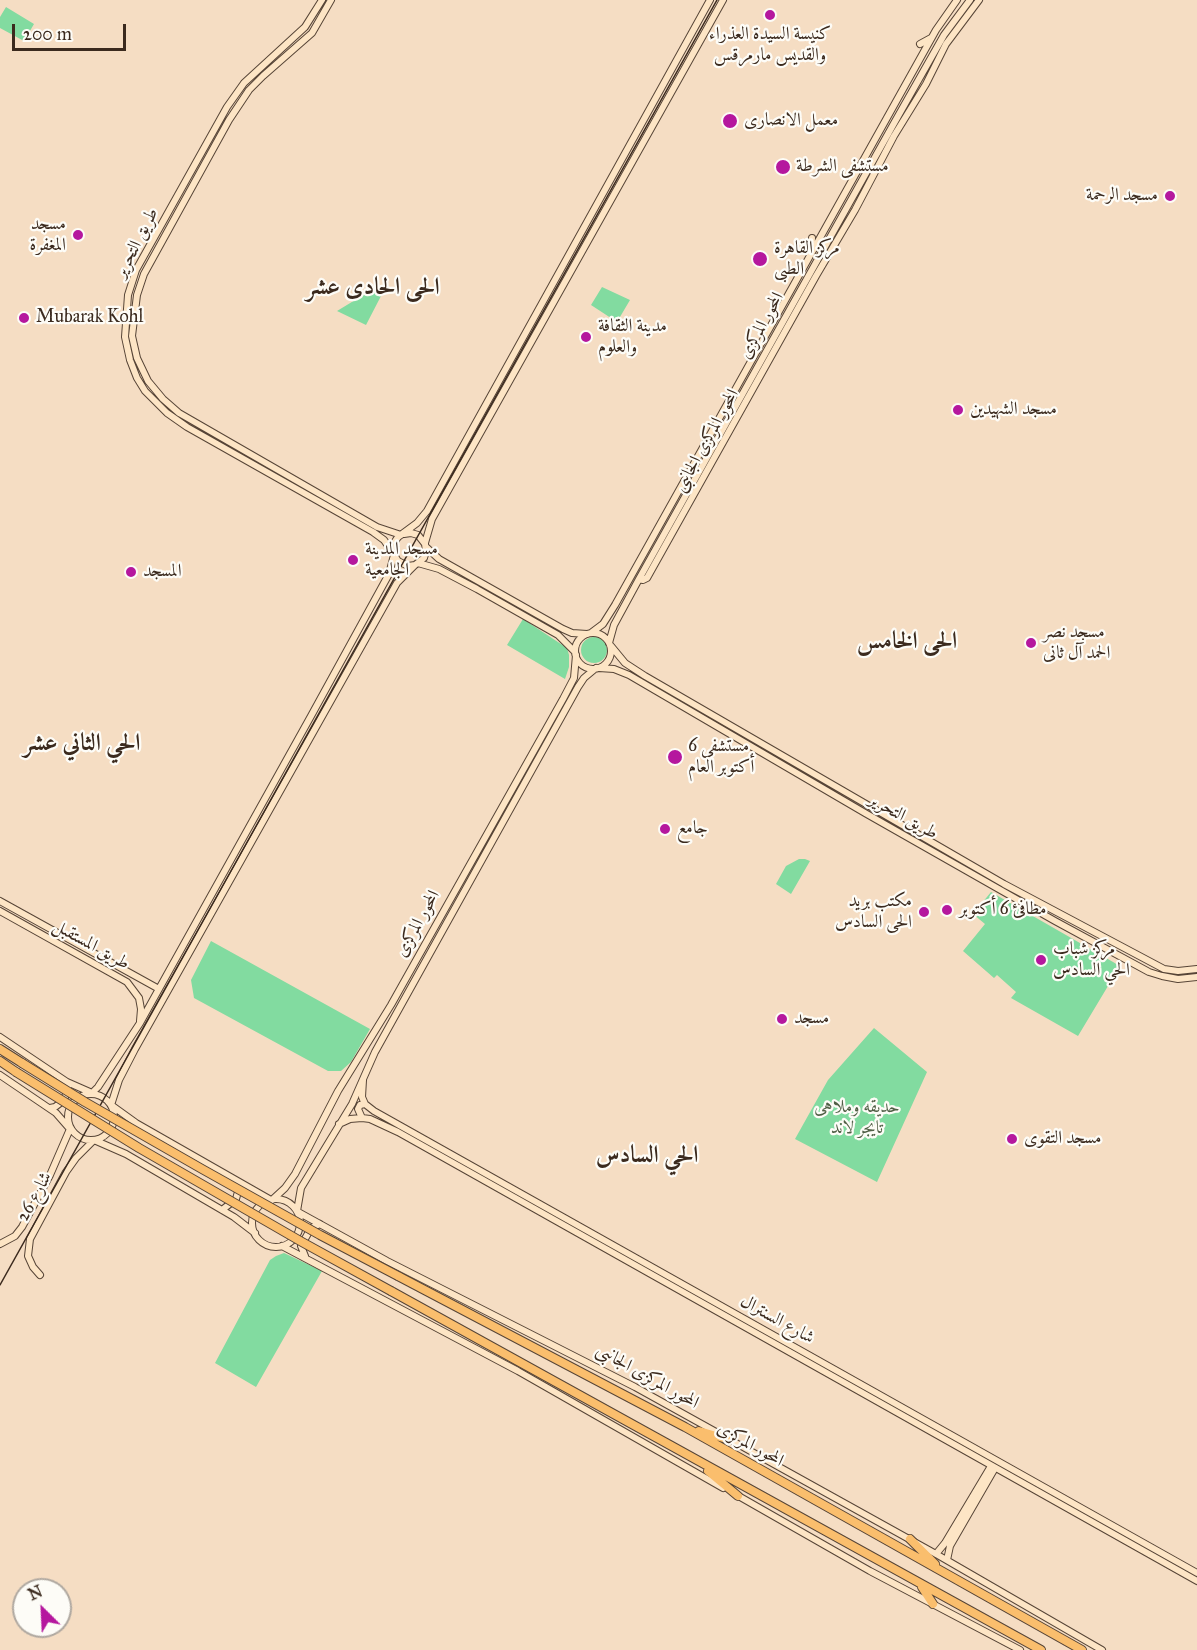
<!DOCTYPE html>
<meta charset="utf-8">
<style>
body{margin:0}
#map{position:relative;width:1197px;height:1650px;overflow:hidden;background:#f5ddc3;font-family:"IM FELL Great Primer",serif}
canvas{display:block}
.north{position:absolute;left:12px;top:1578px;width:60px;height:60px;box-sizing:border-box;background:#fdfcf7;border:2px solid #afa8a0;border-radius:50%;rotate:336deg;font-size:16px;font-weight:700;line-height:24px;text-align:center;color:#3b2a1e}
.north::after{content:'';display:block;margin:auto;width:21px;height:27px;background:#b5179e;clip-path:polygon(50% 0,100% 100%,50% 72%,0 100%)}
.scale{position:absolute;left:12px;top:24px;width:114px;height:27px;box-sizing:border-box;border:3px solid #3b2a1e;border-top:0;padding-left:8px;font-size:18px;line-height:21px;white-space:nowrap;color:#3b2a1e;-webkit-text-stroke:4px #fdfcf7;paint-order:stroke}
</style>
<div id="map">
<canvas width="1197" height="1650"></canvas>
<div class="north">N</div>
<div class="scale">200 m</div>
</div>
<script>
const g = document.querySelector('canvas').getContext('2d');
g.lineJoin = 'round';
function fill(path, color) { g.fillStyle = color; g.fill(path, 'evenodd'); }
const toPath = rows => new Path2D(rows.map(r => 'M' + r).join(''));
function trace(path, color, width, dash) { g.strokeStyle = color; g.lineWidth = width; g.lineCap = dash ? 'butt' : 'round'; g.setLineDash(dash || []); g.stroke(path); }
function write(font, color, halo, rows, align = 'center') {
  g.font = font + ' "IM FELL Great Primer",Amiri,serif'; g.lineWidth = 4.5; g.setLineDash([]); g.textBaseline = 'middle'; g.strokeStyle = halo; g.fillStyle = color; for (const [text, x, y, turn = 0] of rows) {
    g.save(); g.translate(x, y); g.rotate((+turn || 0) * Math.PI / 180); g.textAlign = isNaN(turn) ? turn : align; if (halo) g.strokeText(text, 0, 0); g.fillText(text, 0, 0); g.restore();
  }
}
fill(toPath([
 [6,7,34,24,24,41,0,28,0,17],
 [602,287,630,300,617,322,591,305],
 [370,291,381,296,366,325,337,311],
 [523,619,567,648,569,655,569,667,565,679,507,645],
 '581 650a13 13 0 1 1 26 0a13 13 0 1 1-26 0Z',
 [799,859,805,859,810,861,791,894,776,884,786,866],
 [991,892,1120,966,1078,1036,1011,998,1016,992,997,975,994,978,963,951,985,924,973,914],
 [211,941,370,1029,351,1062,341,1071,328,1071,194,998,191,980],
 [874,1028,927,1072,877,1182,795,1139,828,1080],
 [284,1253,322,1271,256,1387,215,1363,270,1260,276,1256]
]), '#82dba0');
const secondary = toPath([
 [322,0,305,27,244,83,227,107,136,270,128,295,125,337,130,360,137,378,145,391,167,413,187,427,373,532,384,540,393,553],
 [331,0,312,33,263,76,249,90,229,120,144,274,137,295,132,336,137,358,148,381,163,399,179,413,377,527,401,535],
 [920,44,931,38],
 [811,253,812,238],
 [404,534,411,533,418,535,425,544,426,551,424,558,415,565,408,566,398,561,393,553,394,543,398,537,417,523,427,511,710,0],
 [425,543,432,519,723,0],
 [426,547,439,559,563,629,572,633,587,634],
 [418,563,439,569,477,589,558,635,575,652],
 [639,579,643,580,647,578,816,276,855,210,894,136,926,84,946,44,979,0],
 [591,633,603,624,615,605,936,30,957,0],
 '575 651a18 18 0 1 1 36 0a18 18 0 1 1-36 0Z',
 [609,643,614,625,639,579,893,125,944,35,970,0],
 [611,646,625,663,645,676,1004,884,1164,969,1178,971,1197,969],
 [599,668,614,669,629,675,865,813,1055,921,1149,972,1162,976,1178,979,1197,977],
 [0,901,159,989],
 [0,911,127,982,139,998,141,1009,140,1021],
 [0,1037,67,1082,92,1093,98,1087,140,1023,311,716,389,574,394,555],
 [0,1075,56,1113,70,1129,50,1175,22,1227,15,1236,0,1244],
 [363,1080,362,1097,365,1104,374,1111,1197,1573],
 '68 1117a23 23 0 1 1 46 0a23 23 0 1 1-46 0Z',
 [50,1108,55,1107,64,1100,68,1088],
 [362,1118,358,1109,360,1105,365,1104],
 [339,1124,350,1119,362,1118,370,1119,398,1132,1197,1581],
 '252 1223a24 24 0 1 1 48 0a24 24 0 1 1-48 0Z',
 [271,1200,136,1123,111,1105,119,1080,135,1049,397,583,415,565],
 [272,1200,285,1188,295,1174,338,1091,391,1005,563,699,574,678,576,655],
 [222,1210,236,1199,239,1188],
 [297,1211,301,1188,352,1104,375,1052,578,687,584,678,596,668],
 [298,1212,387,1261,635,1387,936,1554,1102,1650],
 [282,1246,518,1371,723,1488],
 [305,1256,301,1246,311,1228,320,1224],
 [40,1275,33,1267,28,1256,30,1239,66,1172,76,1158,94,1140,126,1154,234,1217,255,1233],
 [735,1494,870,1571,1020,1650],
 [936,1554,945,1543,991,1466],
 [947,1560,950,1546,995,1468]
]);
const highway = toPath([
 [0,1049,22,1063],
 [0,1061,16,1072],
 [398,1276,685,1427,1082,1650],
 [391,1291,1041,1650],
 [699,1431,730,1440],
 [708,1471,738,1496],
 [910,1539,935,1564],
 [922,1587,933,1604]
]);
trace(secondary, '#574537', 8);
trace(highway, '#574537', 10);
trace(secondary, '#fde5c5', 6);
trace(highway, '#fabe6d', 8);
trace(toPath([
 [0,1285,717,0]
]), '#3b2a1e', 1.5);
const highwayBridge = toPath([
 [22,1063,85,1102,202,1169,320,1235,398,1276],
 [16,1072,139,1148,302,1242,391,1291]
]);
trace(highwayBridge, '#574537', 10, []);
trace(highwayBridge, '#fabe6d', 8);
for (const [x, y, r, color] of [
 [770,15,6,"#b5179e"],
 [730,121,8,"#b5179e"],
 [783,167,8,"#b5179e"],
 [1170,196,6,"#b5179e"],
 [78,235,6,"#b5179e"],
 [760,259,8,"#b5179e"],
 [24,318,6,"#b5179e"],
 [586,337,6,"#b5179e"],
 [958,410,6,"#b5179e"],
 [353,560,6,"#b5179e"],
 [131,572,6,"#b5179e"],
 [1031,643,6,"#b5179e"],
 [675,757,8,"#b5179e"],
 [665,829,6,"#b5179e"],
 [947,910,6,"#b5179e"],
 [924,912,6,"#b5179e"],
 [1041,960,6,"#b5179e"],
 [782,1019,6,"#b5179e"],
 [1012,1139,6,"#b5179e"]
]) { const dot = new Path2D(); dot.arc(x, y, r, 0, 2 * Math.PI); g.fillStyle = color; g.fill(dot); trace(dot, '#fdfcf7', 2); }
write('18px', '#3b2a1e', '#fdfcf7', [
 ["كنيسة السيدة العذراء",770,35,"center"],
 ["والقديس مارمرقس",770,56,"center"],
 ["معمل الانصارى",744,121],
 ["مستشفى الشرطة",796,167],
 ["مسجد الرحمة",1158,196,"right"],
 ["مسجد",66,225,"right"],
 ["المغفرة",66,246,"right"],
 ["مركز القاهرة",774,249],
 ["الطبى",774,270],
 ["Mubarak Kohl",36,318],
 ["مدينة الثقافة",598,327],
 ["والعلوم",598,348],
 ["مسجد الشهيدين",970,410],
 ["مسجد المدينة",365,550],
 ["الجامعية",365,571],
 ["المسجد",143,572],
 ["مسجد نصر",1043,633],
 ["الحمد آل ثانى",1043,654],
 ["مستشفى 6",688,747],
 ["أكتوبر العام",688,768],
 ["جامع",677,829],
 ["مكتب بريد",912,902,"right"],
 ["الحى السادس",912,923,"right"],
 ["مطافئ 6 أكتوبر",959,910],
 ["مركز شباب",1053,950],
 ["الحي السادس",1053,971],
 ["مسجد",794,1019],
 ["مسجد التقوى",1024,1139]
], 'left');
write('18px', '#3b2a1e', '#fdfcf7', [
 ["طريق التحرير",137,243,-63],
 ["المحور المركزى",762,326,-61],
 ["المحور المركزى الجانبى",707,441,-61],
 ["طريق التحرير",903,817,29],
 ["المحور المركزى",418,924,-61],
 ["طريق المستقبل",91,945,29],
 ["شارع 26",35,1197,-61],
 ["شارع السنترال",777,1320,29],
 ["المحور المركزى الجانبى",647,1377,29],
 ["المحور المركزى",750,1445,29]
]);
write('18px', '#505f45', '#fdfcf7', [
 ["حديقه وملاهى",857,1108],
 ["تايجر لاند",857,1129]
]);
write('bold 24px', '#3b2a1e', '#fdfcf7', [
 ["الحى الحادى عشر",373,288],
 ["الحى الخامس",907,642],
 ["الحي الثاني عشر",82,744],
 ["الحي السادس",647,1156]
]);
</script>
